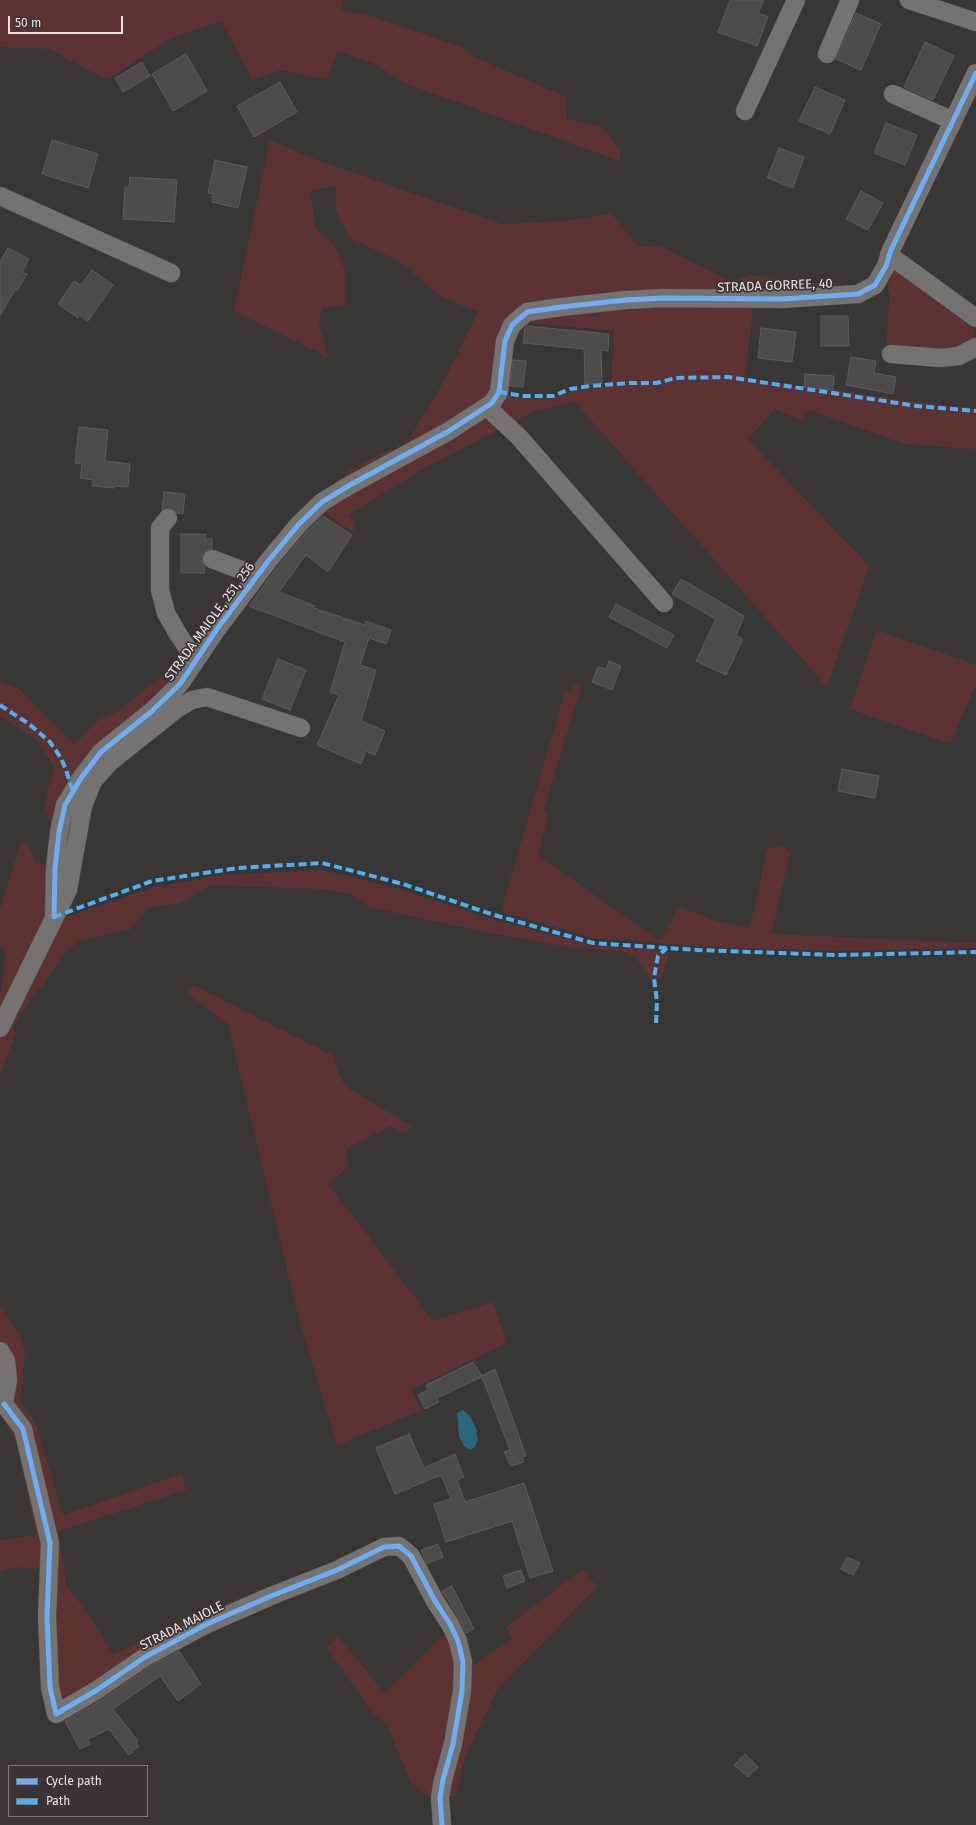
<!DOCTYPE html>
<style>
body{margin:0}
#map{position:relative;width:976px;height:1825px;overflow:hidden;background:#393636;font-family:"Fira Sans",sans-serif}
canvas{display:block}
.legend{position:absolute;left:8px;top:1765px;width:140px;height:52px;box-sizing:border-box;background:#3a3535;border:1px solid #807b7b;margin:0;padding:5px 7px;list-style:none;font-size:12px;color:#e8e5e4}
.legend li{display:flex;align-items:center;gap:8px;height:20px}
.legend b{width:20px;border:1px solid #807b7b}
.scale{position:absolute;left:8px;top:16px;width:115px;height:18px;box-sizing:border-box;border:2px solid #e8e5e4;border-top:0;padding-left:5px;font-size:12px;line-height:14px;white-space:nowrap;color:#e8e5e4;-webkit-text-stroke:3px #3a3535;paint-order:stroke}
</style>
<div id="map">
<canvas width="976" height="1825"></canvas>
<ul class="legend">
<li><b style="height:5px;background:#6dadf4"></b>Cycle path</li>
<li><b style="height:5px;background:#4cb0f7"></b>Path</li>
</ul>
<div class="scale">50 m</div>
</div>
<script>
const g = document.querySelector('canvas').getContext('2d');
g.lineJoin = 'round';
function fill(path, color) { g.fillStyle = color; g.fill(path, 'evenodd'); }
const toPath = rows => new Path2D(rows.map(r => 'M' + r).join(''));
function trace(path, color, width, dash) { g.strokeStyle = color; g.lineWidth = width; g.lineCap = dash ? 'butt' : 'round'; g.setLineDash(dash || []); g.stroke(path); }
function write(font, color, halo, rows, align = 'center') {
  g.font = font + ' "Fira Sans",sans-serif'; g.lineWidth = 3.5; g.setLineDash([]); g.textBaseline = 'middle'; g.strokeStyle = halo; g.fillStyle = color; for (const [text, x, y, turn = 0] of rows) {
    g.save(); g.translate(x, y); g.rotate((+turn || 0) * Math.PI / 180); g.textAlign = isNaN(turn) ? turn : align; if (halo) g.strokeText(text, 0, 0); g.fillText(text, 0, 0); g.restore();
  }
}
fill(toPath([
 [0,0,343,0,341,10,374,17,462,47,472,56,566,97,567,119,601,126,620,150,620,161,404,83,377,65,338,51,326,79,280,70,253,80,221,21,171,38,107,80,49,49,0,47],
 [270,140,317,160,502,224,565,221,611,213,638,246,661,247,732,282,750,275,855,288,525,310,495,390,485,404,313,506,306,502,327,489,349,471,382,453,405,446,446,378,478,312,442,297,399,261,350,238,336,210,335,186,310,191,316,229,337,249,345,272,345,305,322,309,319,324,328,357,234,311],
 [894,266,970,319,976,339,946,353,912,350,886,344,890,295,888,288],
 [754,301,745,378,800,387,842,391,918,402,976,408,976,449,905,444,809,410,802,420,775,409,748,439,869,566,827,687,574,401,534,412,514,421,494,404,501,395,522,398,554,398,571,391,611,386,614,331,521,322,562,310],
 [487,411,504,427,426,467,348,515,356,524,353,532,322,511],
 [877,630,976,665,976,684,950,744,850,709],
 [161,677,169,685,75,803,62,889,0,1018,0,998,6,952,0,947,0,910,21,841,28,843,35,863,46,865,54,831,44,803,55,767,36,740,6,719,0,717,0,682,18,688,74,745,100,719,117,712],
 [573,683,581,687,544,809,548,818,538,855,659,941,680,907,716,921,750,928,767,850,781,845,790,854,771,934,976,943,976,948,833,951,707,947,595,938,501,912,565,691,570,692],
 [321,870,400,889,494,920,592,945,654,949,670,953,661,978,650,979,637,959,626,952,575,948,489,933,370,907,351,894,320,889,210,885,180,903,148,908,131,929,79,941,62,955,43,986,37,990,13,1027,16,1032,0,1075,0,1039,28,978,57,920,154,887,224,875],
 [193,985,334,1056,339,1076,346,1087,412,1126,404,1133,390,1126,346,1149,348,1167,328,1184,433,1321,493,1302,507,1343,410,1390,422,1410,337,1445,299,1319,228,1024,187,993],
 [0,1304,21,1339,25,1354,20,1403,30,1413,38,1431,63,1515,182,1474,186,1490,59,1531,66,1584,90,1617,113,1655,170,1626,327,1564,331,1565,61,1706,56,1686,54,1572,9,1403,0,1342],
 [0,1407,21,1431,47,1569,13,1567,0,1572,0,1540,36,1535,17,1445,2,1416,0,1415],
 [583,1569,597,1587,497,1690,464,1759,456,1796,424,1794,411,1782,386,1723,372,1712,327,1648,338,1636,384,1693,448,1630,468,1669,512,1639,506,1627]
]), '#5c3332');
fill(toPath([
 [463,1410,470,1416,476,1428,478,1440,475,1447,470,1450,464,1446,459,1436,457,1413]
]), '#2a677b');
const building = toPath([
 [730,0,764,0,758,13,768,17,757,46,718,32,730,0],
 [856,13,881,24,861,70,836,59,856,13],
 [925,42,954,56,933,100,904,87,925,42],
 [186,54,207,91,173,111,152,74,186,54],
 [142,62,150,76,123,92,115,78,142,62],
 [280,82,297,112,254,137,237,106,280,82],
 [815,87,845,100,830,134,799,121,815,87],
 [886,123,917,135,905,165,874,153,886,123],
 [52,140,98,154,88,188,42,174,52,140],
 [779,148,804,157,793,188,767,178,779,148],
 [215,160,247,167,238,208,212,202,213,194,208,193,215,160],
 [130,177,177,180,174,222,123,219,125,187,129,187,130,177],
 [861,191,883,203,868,230,846,219,861,191],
 [8,248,29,259,22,272,27,274,17,291,15,290,0,316,0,262,8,248],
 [92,270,113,285,88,321,79,315,78,318,58,304,74,281,81,285,92,270],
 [821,316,848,316,849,346,821,346,821,316],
 [527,326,609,334,608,351,601,350,602,384,585,384,584,349,523,343,525,328,527,326],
 [761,328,796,332,792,362,758,358,761,328],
 [851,357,876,361,874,373,896,377,893,394,846,385,851,357],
 [513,360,526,361,523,387,510,386,513,360],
 [805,374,834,376,833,390,804,387,805,374],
 [79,427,108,430,105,461,130,464,128,487,114,486,114,488,92,486,93,480,80,478,82,464,75,463,79,427],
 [164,492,185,494,183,514,177,513,170,508,162,510,164,492],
 [323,516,352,535,328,572,306,555,279,592,315,606,314,608,365,625,366,621,391,630,386,644,369,638,360,665,376,670,361,721,385,731,375,755,366,751,361,764,317,745,339,695,330,692,345,642,249,606,277,567,307,531,323,516],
 [181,534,206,534,205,539,212,539,212,549,206,551,202,556,205,573,181,573,181,534],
 [681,579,744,616,736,636,743,639,726,675,696,661,716,619,672,594,681,579],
 [616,604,674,635,667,648,609,617,616,604],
 [278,659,306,670,290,710,262,699,278,659],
 [609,661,621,666,612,690,592,682,598,667,606,669,609,661],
 [842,769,879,776,875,798,838,791,842,769],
 [473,1362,482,1376,495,1369,526,1456,522,1457,524,1462,511,1466,504,1452,510,1450,482,1377,437,1398,439,1402,425,1409,418,1395,428,1390,426,1385,473,1362],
 [409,1434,424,1468,455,1454,464,1477,457,1480,465,1502,524,1483,553,1571,530,1578,512,1521,446,1542,434,1504,451,1499,441,1475,395,1494,376,1448,409,1434],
 [438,1544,443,1557,427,1564,421,1550,438,1544],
 [847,1557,860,1563,853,1575,841,1569,847,1557],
 [521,1570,525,1581,507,1588,503,1576,521,1570],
 [452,1586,474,1629,466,1633,459,1618,442,1591,452,1586],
 [179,1651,201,1684,178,1701,160,1676,113,1709,138,1741,136,1743,139,1746,129,1755,109,1729,88,1739,90,1744,80,1749,65,1721,103,1699,150,1666,179,1651],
 [745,1754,758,1767,748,1777,734,1765,745,1754]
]);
fill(building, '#4d4b4b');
trace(building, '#5d5b5b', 1);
const minor = toPath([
 [909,0,976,22],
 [827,54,850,0],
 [893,94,953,121],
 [745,111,796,0],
 [0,196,171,273],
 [889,255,976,318],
 [891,354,941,358,959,356,976,347],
 [487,407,519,437,664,603],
 [168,518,160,528,160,590,166,613,178,634,190,652,198,657],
 [212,559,257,576],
 [54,917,55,868,59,832,65,805,81,778,101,752,152,711,180,684,217,629,269,560,299,524,322,502,350,485,449,431,492,403,499,392,505,341,512,325,527,312,561,307,626,300,663,298,782,299,858,294,875,285,886,266,891,250,976,73],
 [0,1028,68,890,83,806,93,781,110,762,178,708,192,700,207,697,301,728],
 [0,1351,6,1361,8,1380,4,1404,0,1404],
 [4,1404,23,1429,50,1543,47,1617,50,1687,56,1714,97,1690,145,1657,205,1625,271,1596,337,1570,384,1547,399,1546,411,1556,435,1601,450,1624,458,1641,463,1662,462,1691,453,1744,443,1780,440,1797,442,1825]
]);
trace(minor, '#555252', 19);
trace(minor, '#757272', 18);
trace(toPath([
 [499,392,523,396,553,396,570,389,590,386,630,383,656,383,676,378,728,377,917,406,976,411],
 [0,705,29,724,50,742,61,758,66,770,73,792],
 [54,917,152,881,238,868,322,863,403,884,491,914,593,943,698,950,835,955,976,952],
 [656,1023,657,1002,654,978,658,956,667,948]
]), '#4cb0f7', 4, [8, 4]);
trace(toPath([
 [54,917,55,868,59,832,65,805,81,778,101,752,152,711,180,684,217,629,269,560,299,524,322,502,350,485,449,431,492,403,499,392,505,341,512,325,527,312,561,307,626,300,663,298,782,299,858,294,875,285,886,266,891,250,976,73],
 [4,1404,23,1429,50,1543,47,1617,50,1687,56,1714,97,1690,145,1657,205,1625,271,1596,337,1570,384,1547,399,1546,411,1556,435,1601,450,1624,458,1641,463,1662,462,1691,453,1744,443,1780,440,1797,442,1825]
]), '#6dadf4', 5);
write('13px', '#e8e5e4', '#3a3535', [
 ["STRADA GORREE, 40",775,286,-2],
 ["STRADA MAIOLE, 251, 256",210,622,-54],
 ["STRADA MAIOLE",182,1626,-27]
]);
</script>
